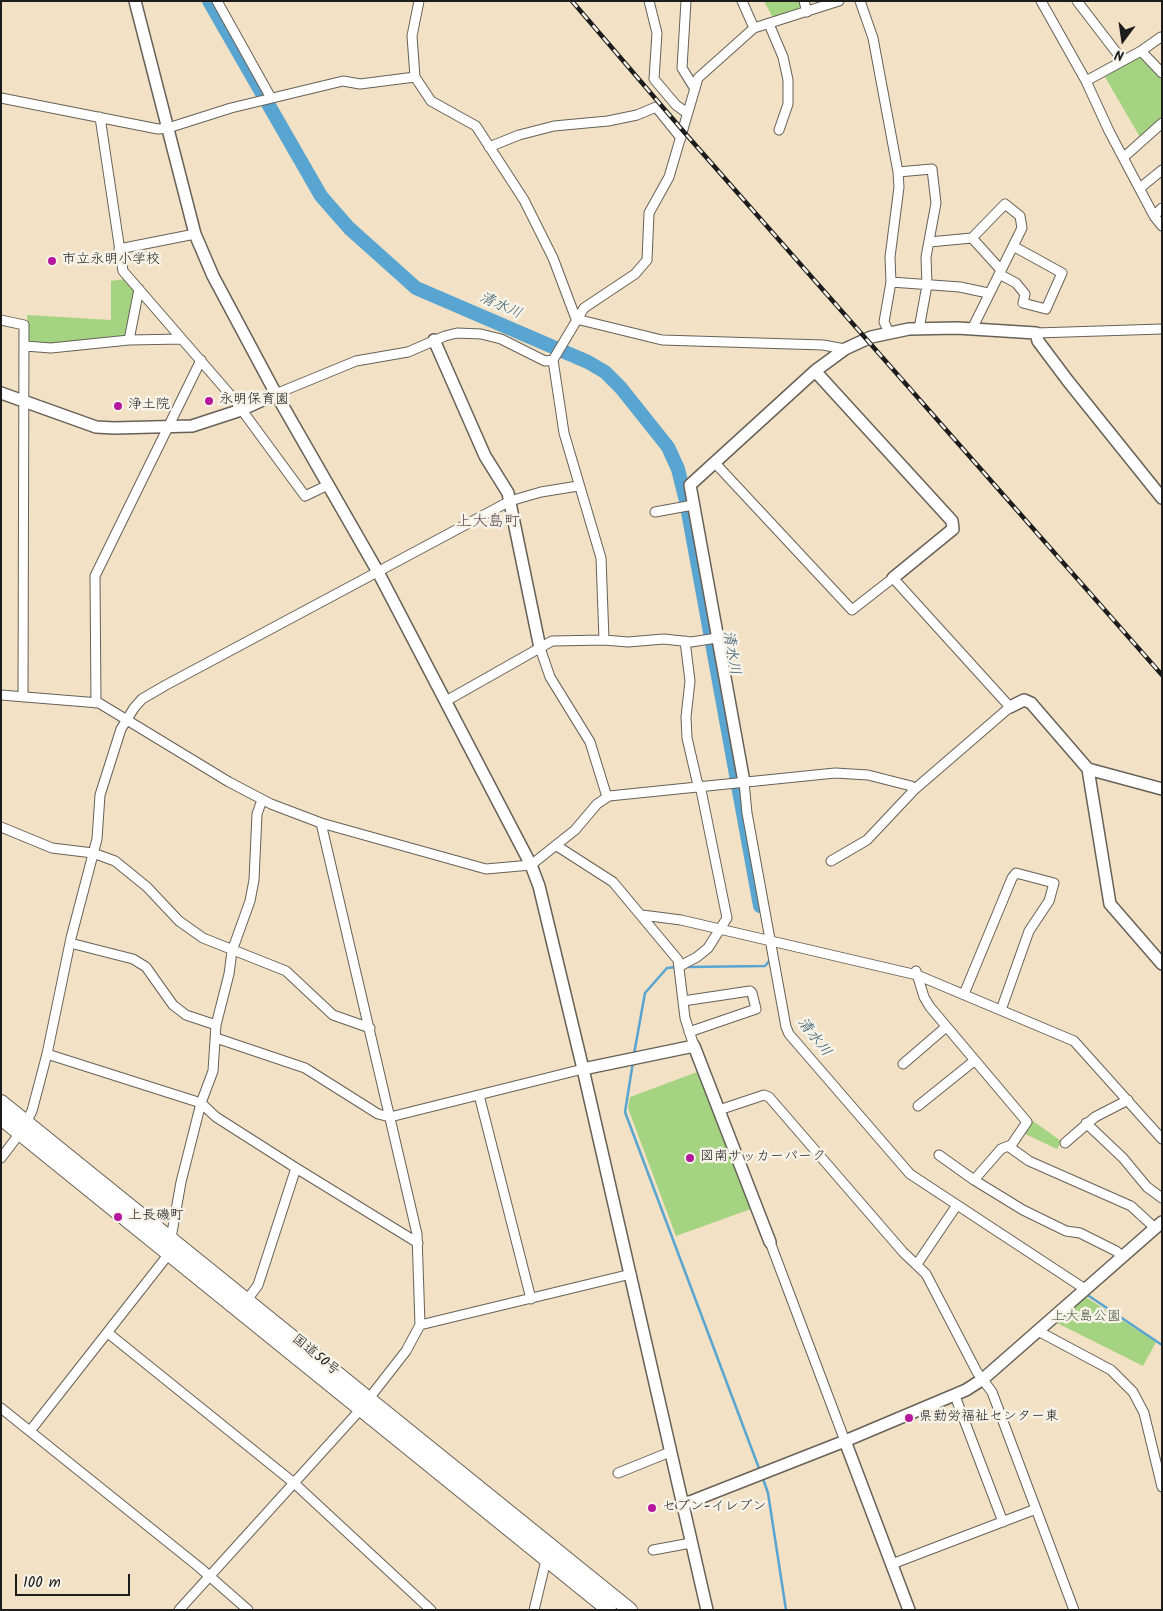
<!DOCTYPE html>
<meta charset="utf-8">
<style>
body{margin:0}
#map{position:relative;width:1163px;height:1611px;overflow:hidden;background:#f2e1c4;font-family:Kalam,sans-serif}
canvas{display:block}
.frame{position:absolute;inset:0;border:2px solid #1c1c1c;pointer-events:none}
.north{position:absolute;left:1098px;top:15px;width:50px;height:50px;-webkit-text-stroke:4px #f7f3e8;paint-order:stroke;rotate:194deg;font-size:14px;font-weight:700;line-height:20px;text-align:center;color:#1c1c1c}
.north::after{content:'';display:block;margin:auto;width:18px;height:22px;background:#1c1c1c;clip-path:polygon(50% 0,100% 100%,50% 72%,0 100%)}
.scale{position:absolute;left:15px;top:1574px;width:115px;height:22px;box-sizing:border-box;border:2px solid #1c1c1c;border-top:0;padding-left:6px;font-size:15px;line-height:18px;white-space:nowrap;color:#1c1c1c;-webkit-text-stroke:4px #f7f3e8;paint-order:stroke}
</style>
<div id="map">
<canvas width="1163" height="1611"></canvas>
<div class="frame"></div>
<div class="north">N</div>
<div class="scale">100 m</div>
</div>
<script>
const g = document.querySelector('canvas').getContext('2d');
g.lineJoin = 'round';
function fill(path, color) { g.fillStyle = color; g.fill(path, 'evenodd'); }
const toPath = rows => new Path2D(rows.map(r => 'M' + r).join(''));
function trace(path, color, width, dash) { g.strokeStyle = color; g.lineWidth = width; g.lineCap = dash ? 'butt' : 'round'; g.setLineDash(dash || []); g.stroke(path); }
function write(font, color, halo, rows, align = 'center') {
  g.font = font + ' Kalam,"Klee One",sans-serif'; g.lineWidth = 5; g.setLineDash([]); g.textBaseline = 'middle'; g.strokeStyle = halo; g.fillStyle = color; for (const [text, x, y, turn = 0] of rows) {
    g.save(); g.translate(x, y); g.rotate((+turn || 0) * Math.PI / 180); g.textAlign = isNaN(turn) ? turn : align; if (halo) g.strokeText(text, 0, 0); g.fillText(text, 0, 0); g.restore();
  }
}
fill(toPath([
 [764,1,801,1,802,6,801,11,773,18],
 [1136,57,1142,58,1162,80,1162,118,1140,137,1105,77],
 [125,279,135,290,125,338,53,346,28,344,27,315,111,320,111,281],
 [700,1071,751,1209,676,1236,628,1108,630,1097],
 [1033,1121,1061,1141,1057,1149,1023,1133],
 [1084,1296,1156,1342,1143,1366,1055,1322]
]), '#a4d381');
trace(toPath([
 [686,967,765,966,770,960],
 [634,1054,645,993,667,968,676,967],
 [633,1062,625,1112,760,1471],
 [1086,1294,1162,1345],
 [762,1476,768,1493,786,1610]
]), '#58a5d1', 2.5);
trace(toPath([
 [209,1,321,196,349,228,416,288,588,362,605,372,621,388,668,447,678,469,686,501,760,906]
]), '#58a5d1', 14);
const minor = toPath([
 [217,1,271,98],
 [419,1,412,36,415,77,431,101,476,126,524,200,553,258,576,319],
 [649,1,657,33,654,79,676,105,687,113],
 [686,1,682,68,695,89],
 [742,1,754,28],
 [804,1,807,12],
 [860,1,873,38,898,172,899,187,890,257,891,282,884,322,889,332],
 [1041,1,1086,81,1109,131,1154,216,1162,226],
 [1077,1,1123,61],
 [769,24,783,57,788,80,788,104,779,130],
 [1141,51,1161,37],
 [1086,81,1141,51,1162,73],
 [1,98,158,129,168,128,231,108,343,81,360,84,415,77],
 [100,117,123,271,233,398,305,496,328,485],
 [489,147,519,135,554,126,608,121,637,115,656,107,681,138],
 [1124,157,1162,123],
 [898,172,932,169,936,203,926,257,927,285,919,329],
 [1140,188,1162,170],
 [1154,216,1162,208],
 [972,238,1001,270],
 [929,242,972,238,1005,204,1020,216,1022,228,972,329],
 [119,249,195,234],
 [999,274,1016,283,1025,294,1023,303,1046,309,1062,273,1013,246],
 [891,282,960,287,988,293],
 [576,319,662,340,823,345,845,349],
 [1,320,24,325,23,697],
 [1036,333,1162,329],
 [129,340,139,289],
 [25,346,51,348,129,340,182,339],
 [278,393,356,361,408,352,445,336,457,333,481,334,501,339,545,361,553,360],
 [714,462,852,610,893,578,1010,707,915,789,867,840,831,861],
 [655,512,693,505],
 [604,640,601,558,564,433,553,360,584,308,635,274,647,260,649,213,669,177,698,78,754,28,839,1],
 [540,648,550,677,590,742,607,797],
 [1,695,99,703,229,782,271,804,321,823,486,869,531,865,575,830,597,804,609,796,835,773,868,775,911,786,915,789],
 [446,701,552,641,604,640,628,642,664,639,691,642,717,638],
 [96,703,95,576,201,360],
 [744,782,747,813,786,1027,789,1034,910,1174,1085,1289],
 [1,827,52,848,93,853,115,861,147,887,179,921,203,938,286,971,333,1015,370,1028],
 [557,846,613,882,678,960,685,1018,694,1046],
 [642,915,681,920,917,975,1074,1041,1162,1139],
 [70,943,133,959,146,967,173,1005,186,1015,216,1025],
 [680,966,697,957,708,948,727,918,701,790,697,781,687,738,686,717,690,681,685,641],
 [916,971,924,997,930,1007,1027,1122,1010,1147],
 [964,994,1012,878,1016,873,1054,883,1049,901,1029,931,1001,1010],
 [683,1001,750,991,752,993,756,1009,689,1032],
 [216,1038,305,1068,378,1114,390,1117,583,1069],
 [47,1054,201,1103,216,1117,296,1168,418,1243],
 [903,1064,946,1027],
 [479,1095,531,1299],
 [918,1106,974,1061],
 [719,1110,764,1095,769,1097,903,1252,926,1274,977,1372,992,1392,1074,1610],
 [1086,1123,1123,1158,1147,1187,1162,1198],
 [1065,1143,1095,1117,1128,1100],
 [939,1155,974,1180,1023,1210,1066,1231,1080,1233,1116,1251,1122,1256],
 [1,1158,20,1133,32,1111,47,1054,71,938,97,839,100,795,121,729,134,708,142,699,166,685,510,501,541,492,578,486],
 [974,1180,1001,1149,1008,1146,1029,1161,1131,1206,1155,1228],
 [770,1242,845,1441],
 [917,1264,957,1205],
 [247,1300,258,1285,296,1168],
 [420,1325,631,1274],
 [1038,1331,1111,1370,1133,1392,1144,1413,1162,1487],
 [108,1333,294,1483,431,1610],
 [955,1396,1003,1522],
 [1,1408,199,1567,248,1610],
 [30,1431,168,1255,181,1182,201,1103,213,1071,216,1025,229,974,232,951,250,901,254,880,257,814,262,800],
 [618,1473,670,1452],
 [653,1550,691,1543],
 [892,1564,1036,1509],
 [179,1610,360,1410,406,1351,420,1325,417,1234,321,823],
 [534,1610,547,1556]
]);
const tertiary = toPath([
 [135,1,195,234,213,276,276,394,378,572,531,865,539,886,583,1069,707,1610],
 [434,340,485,456,508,493,540,648],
 [815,371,952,521,953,529,893,578],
 [1,393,96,427,114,428,192,426,241,410,278,393],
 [1010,707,1024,700,1031,703,1088,769,1110,904,1162,964],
 [1088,769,1162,789],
 [744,782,690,485,815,371,845,349,871,337,909,329,957,328,1036,333,1038,341,1068,381,1162,498],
 [583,1069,694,1046,770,1242],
 [845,1441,909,1610],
 [682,1505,845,1441,966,1390,983,1379,1162,1222]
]);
const trunk = toPath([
 [1,1102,630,1610],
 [1,1118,609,1610]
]);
trace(minor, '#676157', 11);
trace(tertiary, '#676157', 14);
trace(trunk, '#676157', 16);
trace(minor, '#fff', 9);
trace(tertiary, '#fff', 11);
trace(trunk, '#fff', 14);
const rail = toPath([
 [572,1,684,132,1162,675]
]);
trace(rail, '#1c1c1c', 4.5);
trace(rail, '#f7f3e8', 2.5, [8]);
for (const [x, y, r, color] of [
 [52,261,5,"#b5179e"],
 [209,401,5,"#b5179e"],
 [118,406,5,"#b5179e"],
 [690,1158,5,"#b5179e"],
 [118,1217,5,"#b5179e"],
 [909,1418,5,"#b5179e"],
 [652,1508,5,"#b5179e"]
]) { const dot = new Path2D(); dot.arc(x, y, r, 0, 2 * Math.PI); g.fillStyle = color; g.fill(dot); trace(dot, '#f7f3e8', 2); }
write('14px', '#1c1c1c', '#f7f3e8', [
 ["市立永明小学校",62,261],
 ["永明保育園",219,401],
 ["浄土院",128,406],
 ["図南サッカーパーク",700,1158],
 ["上長磯町",128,1217],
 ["県勤労福祉センター東",919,1418],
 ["セブン-イレブン",662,1508]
], 'left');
write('14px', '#4c5c3f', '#f7f3e8', [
 ["上大島公園",1086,1318]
]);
write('14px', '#1c1c1c', '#f7f3e8', [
 ["国道50号",315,1356,39]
]);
write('italic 15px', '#375a6d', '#f7f3e8', [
 ["清水川",500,307,24],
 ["清水川",730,653,80],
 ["清水川",813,1038,52]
]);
write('16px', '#5e4952', '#f7f3e8', [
 ["上大島町",488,523]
]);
</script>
